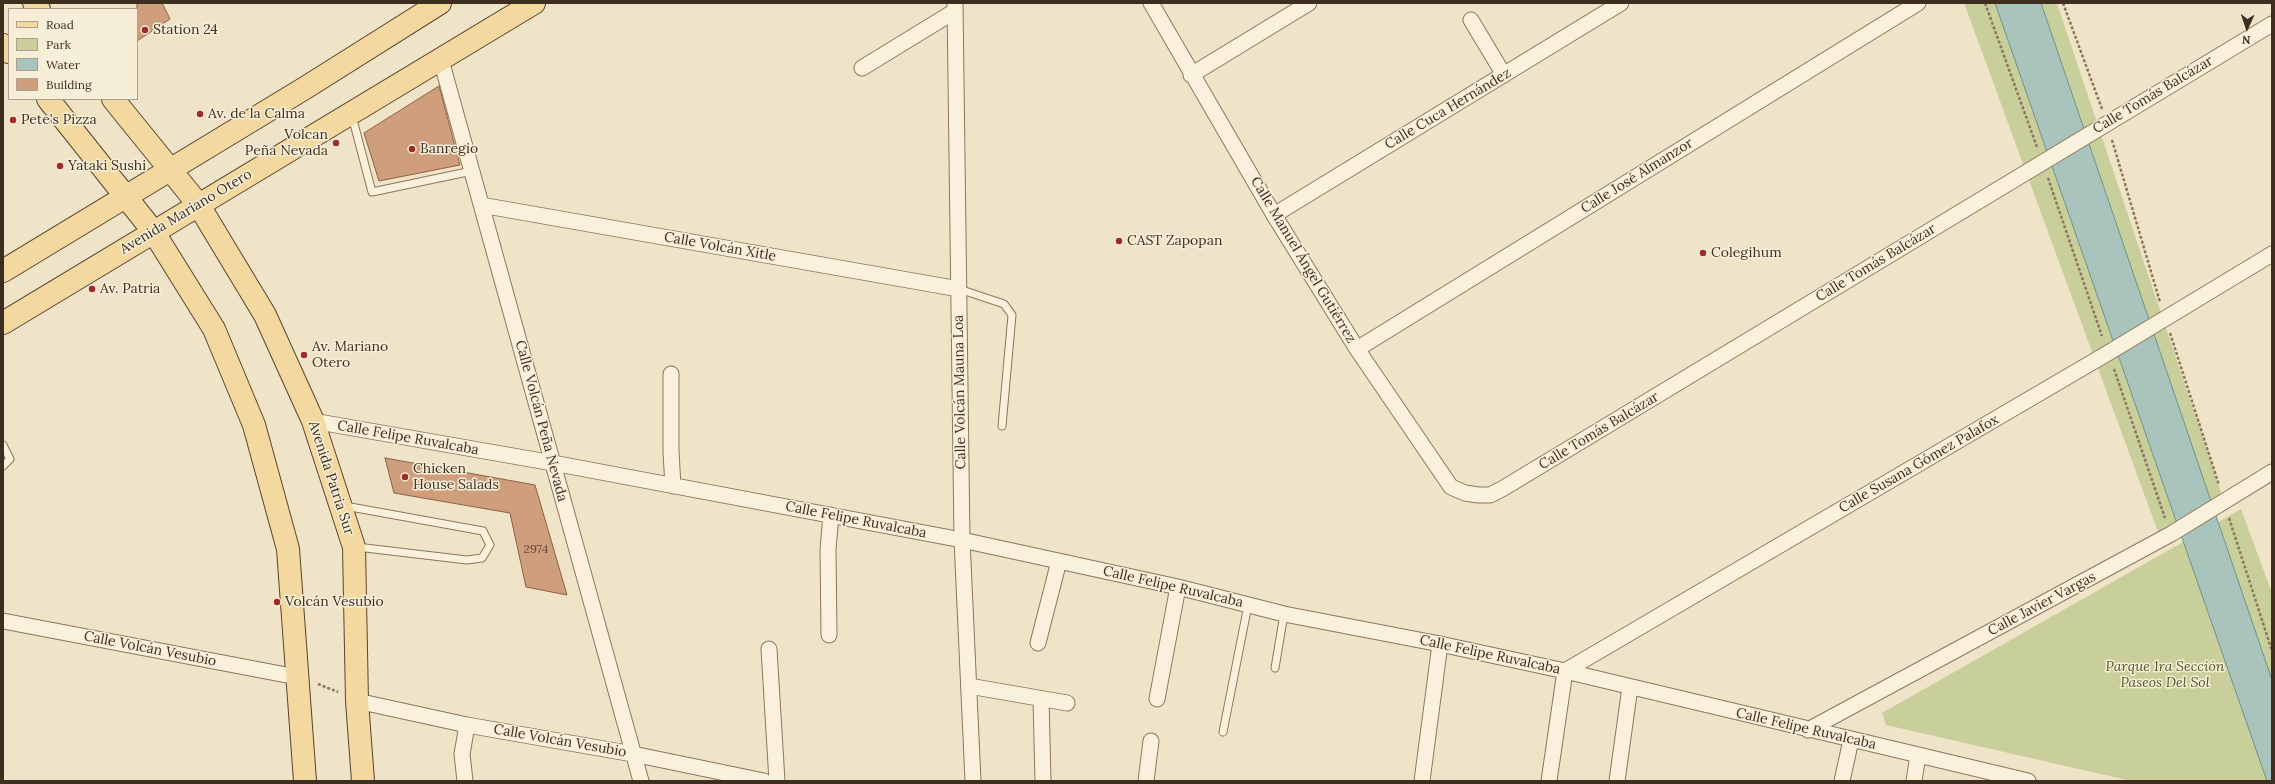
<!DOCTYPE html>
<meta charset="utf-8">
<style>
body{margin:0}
#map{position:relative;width:2275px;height:784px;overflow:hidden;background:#f0e4c8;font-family:Lora,serif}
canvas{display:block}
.frame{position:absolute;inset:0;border:4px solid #3d2e20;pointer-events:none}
.legend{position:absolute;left:8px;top:8px;width:130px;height:92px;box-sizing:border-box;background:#f7eed8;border:1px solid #ada18e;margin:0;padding:5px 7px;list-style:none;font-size:12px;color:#3d2e20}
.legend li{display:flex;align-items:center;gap:8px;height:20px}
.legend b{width:20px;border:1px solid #ada18e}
.north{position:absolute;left:2227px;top:8px;width:40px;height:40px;-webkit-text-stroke:3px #f7eed8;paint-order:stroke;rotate:183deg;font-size:11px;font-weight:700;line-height:16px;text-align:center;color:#3d2e20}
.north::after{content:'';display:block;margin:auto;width:14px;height:18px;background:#3d2e20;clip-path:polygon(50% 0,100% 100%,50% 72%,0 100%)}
</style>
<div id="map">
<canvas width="2275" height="784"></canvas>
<div class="frame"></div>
<ul class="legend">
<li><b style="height:5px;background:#f3d9a0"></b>Road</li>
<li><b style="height:11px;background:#c9cf9b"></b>Park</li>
<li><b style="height:11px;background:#a9c4bc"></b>Water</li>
<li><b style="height:11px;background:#cf9f7d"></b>Building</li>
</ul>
<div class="north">N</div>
</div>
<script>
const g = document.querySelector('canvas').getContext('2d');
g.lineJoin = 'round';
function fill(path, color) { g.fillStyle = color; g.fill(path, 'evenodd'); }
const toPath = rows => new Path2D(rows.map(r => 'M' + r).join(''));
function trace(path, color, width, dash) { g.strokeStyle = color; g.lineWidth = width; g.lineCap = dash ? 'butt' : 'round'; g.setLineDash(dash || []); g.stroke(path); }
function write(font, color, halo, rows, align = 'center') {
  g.font = font + ' Lora,serif'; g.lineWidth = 3; g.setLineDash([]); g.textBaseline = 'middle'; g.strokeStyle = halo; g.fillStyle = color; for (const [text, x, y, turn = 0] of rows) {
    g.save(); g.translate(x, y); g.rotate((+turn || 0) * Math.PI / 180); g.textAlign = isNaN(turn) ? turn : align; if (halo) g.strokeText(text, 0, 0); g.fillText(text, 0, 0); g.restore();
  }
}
fill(toPath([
 [1964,3,2057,3,2224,501,2161,540],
 [2241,509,2272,593,2272,781,2131,781,1886,725,1882,713]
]), '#c9cf9b');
const water = toPath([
 [1995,3,2041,3,2272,680,2272,781,2267,781,1995,3]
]);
fill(water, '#a9c4bc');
trace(water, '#6f938a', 1);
const building = toPath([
 [137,3,162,3,170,19,137,41,137,3],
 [439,86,460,165,379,181,364,133,439,86],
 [385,458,535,485,567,595,526,587,510,513,394,493,385,458]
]);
fill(building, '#cf9f7d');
trace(building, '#8d5f41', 1);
const lane = toPath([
 [352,116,372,192,472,171],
 [959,289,1004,304,1012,315,1002,426],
 [3,445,10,459,3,466],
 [345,506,483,531,490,545,482,558,467,560,357,547],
 [1275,668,1284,614],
 [1223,732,1248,605]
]);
const street = toPath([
 [955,3,962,540,973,781],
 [1151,3,1274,215,1357,349,1451,487,1465,493,1478,495,1490,495,1502,489,2272,24],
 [1471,20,1504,75],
 [441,60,641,781],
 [862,68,955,11],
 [1191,75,1309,3],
 [481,205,959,289],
 [1274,215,1621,3],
 [1357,349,1918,3],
 [671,374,671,452,673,486],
 [313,421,553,463,962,540,1178,587,1284,614,1440,644,1565,671,2028,781],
 [3,621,297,677],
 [829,635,828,549,831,515],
 [1038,643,1059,561],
 [769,649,777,781],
 [969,686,1067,703],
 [1041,699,1043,781],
 [1157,699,1178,587],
 [357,701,467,725,633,754,764,781],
 [1808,730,2171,534,2272,472],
 [465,781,462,754,467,725],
 [1146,781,1151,741],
 [1422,781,1440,644],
 [1549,781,1565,671,2108,353,2272,254],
 [1617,781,1630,687],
 [1842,781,1851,740],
 [1914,781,1918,755]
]);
const primary = toPath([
 [34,3,39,9],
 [3,45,9,52],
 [48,99,153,231,214,329,254,425,288,549,305,781],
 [113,99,198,204,265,315,313,421,354,547,357,701,363,781],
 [3,271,305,88,440,3],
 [3,323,534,3]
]);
trace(lane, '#8d765c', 9);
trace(street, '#8d765c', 17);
trace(primary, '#5b4430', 24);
trace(toPath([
 [1985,3,2037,147],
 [2063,3,2102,109],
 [2112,140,2160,302],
 [2048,178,2102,336],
 [2170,333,2219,485],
 [2114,369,2165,518],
 [2229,518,2272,651],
 [318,684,338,692]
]), '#8d765c', 2.5, [3, 2]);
trace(lane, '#faf1dc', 7);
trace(street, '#faf1dc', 15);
trace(primary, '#f3d9a0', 22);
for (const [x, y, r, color] of [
 [145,30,4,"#9e2a2b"],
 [200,114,4,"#9e2a2b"],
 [13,120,4,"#9e2a2b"],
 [336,143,4,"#9e2a2b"],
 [412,149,4,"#9e2a2b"],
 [60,166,4,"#9e2a2b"],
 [1119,241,4,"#9e2a2b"],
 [1703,253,4,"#9e2a2b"],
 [92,289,4,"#9e2a2b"],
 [304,355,4,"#9e2a2b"],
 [405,477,4,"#9e2a2b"],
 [277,602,4,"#9e2a2b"]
]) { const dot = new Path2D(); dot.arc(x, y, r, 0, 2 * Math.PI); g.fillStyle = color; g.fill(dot); trace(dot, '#f7eed8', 1.5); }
write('12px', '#624a37', null, [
 ["2974",536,550]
]);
write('14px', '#3d2e20', '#f7eed8', [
 ["Station 24",153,30],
 ["Av. de la Calma",208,114],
 ["Pete's Pizza",21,120],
 ["Volcan",328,135,"right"],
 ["Peña Nevada",328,151,"right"],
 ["Banregio",420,149],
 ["Yataki Sushi",68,166],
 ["CAST Zapopan",1127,241],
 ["Colegihum",1711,253],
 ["Av. Patria",100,289],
 ["Av. Mariano",312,347],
 ["Otero",312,363],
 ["Chicken",413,469],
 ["House Salads",413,485],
 ["Volcán Vesubio",285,602]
], 'left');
write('14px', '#3d2e20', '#f7eed8', [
 ["Calle Tomás Balcázar",2153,95,-31],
 ["Calle Cuca Hernández",1448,109,-31],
 ["Calle José Almanzor",1637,176,-32],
 ["Avenida Mariano Otero",186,212,-31],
 ["Calle Volcán Xitle",720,247,10],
 ["Calle Manuel Ángel Gutiérrez",1303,260,59],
 ["Calle Tomás Balcázar",1876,263,-31],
 ["Calle Volcán Mauna Loa",960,392,-91],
 ["Calle Volcán Peña Nevada",541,421,75],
 ["Calle Tomás Balcázar",1599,431,-31],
 ["Calle Felipe Ruvalcaba",408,438,10],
 ["Calle Susana Gómez Palafox",1919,464,-30],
 ["Avenida Patria Sur",331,478,72],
 ["Calle Felipe Ruvalcaba",856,520,11],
 ["Calle Felipe Ruvalcaba",1173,587,13],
 ["Calle Javier Vargas",2042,604,-28],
 ["Calle Volcán Vesubio",150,649,11],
 ["Calle Felipe Ruvalcaba",1490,655,12],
 ["Calle Felipe Ruvalcaba",1806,729,13],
 ["Calle Volcán Vesubio",560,741,10]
]);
write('italic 14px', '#4d5a26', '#f7eed8', [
 ["Parque 1ra Sección",2165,667],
 ["Paseos Del Sol",2165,683]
]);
</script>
